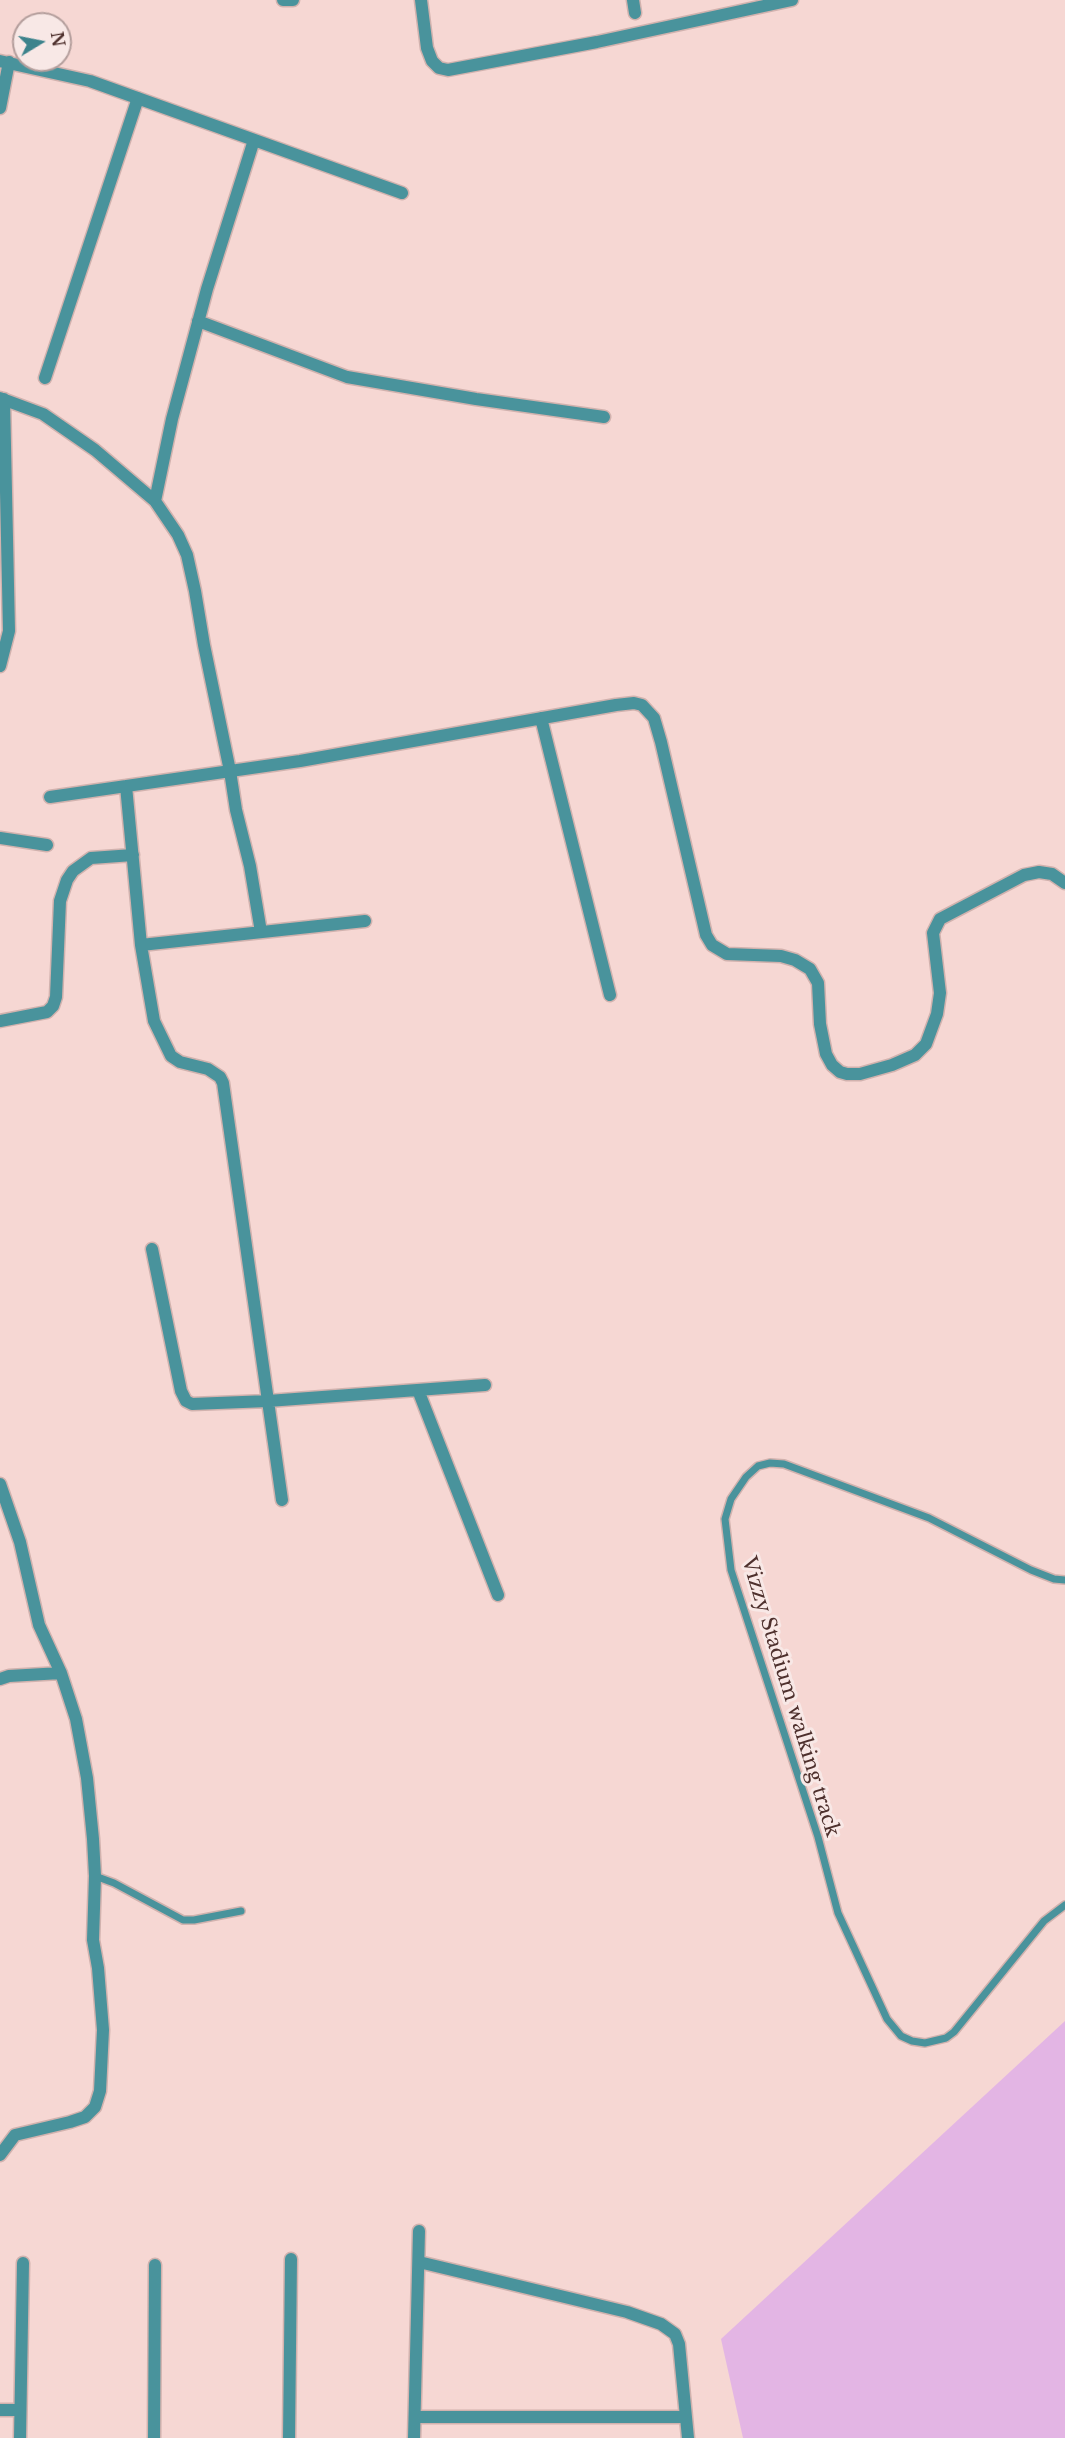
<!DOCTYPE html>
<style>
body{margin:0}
#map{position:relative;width:1065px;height:2438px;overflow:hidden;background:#f6d7d3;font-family:"Libre Baskerville",serif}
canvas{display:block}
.north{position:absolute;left:12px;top:12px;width:60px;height:60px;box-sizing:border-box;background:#f8e8e6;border:2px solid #b49e9c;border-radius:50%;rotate:80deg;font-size:16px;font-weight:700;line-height:24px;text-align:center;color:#4e302d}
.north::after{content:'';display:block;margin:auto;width:21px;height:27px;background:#3c838c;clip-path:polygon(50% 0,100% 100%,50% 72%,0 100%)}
</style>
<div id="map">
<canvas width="1065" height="2438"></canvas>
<div class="north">N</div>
</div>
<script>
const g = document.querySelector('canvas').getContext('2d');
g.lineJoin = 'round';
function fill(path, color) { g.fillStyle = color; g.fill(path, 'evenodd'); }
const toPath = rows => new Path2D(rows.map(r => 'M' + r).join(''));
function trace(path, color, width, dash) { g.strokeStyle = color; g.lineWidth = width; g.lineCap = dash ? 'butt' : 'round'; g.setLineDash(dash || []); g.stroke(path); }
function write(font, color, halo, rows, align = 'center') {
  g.font = font + ' "Libre Baskerville",serif'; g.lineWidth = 6; g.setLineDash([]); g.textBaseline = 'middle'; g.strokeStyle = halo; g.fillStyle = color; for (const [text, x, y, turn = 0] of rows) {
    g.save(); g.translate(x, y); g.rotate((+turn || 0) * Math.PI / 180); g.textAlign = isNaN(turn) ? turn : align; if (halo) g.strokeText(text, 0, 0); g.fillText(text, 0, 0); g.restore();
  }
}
fill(toPath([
 [1065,2021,1065,2438,743,2438,721,2339]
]), '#e3b5e4');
const lane = toPath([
 [1065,1580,1054,1579,1031,1570,929,1518,784,1464,770,1463,758,1466,746,1477,731,1499,725,1519,731,1570,818,1837,838,1913,887,2019,901,2036,912,2041,925,2043,946,2038,954,2032,1044,1921,1065,1905],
 [95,1876,114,1883,183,1920,194,1920,241,1911]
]);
const street = toPath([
 [283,0,293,0],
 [421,0,427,48,432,61,439,68,448,70,597,42,792,0],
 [633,0,635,13],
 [0,61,90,81,402,193],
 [0,108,9,62],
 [198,321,347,377,476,399,604,417],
 [45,378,138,98],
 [0,398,43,414,95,450,155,501,178,535,187,555,195,591,204,645,230,771,236,810,250,866,261,932],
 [155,501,172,419,207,289,254,140],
 [0,666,9,631,4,399],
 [541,718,610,995],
 [126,786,141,945,154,1021,171,1056,180,1062,208,1069,220,1077,223,1083,282,1500],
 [50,797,300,761,616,705,634,703,642,705,654,718,661,742,706,935,712,945,727,954,781,956,795,960,810,969,818,983,820,1024,826,1054,832,1065,840,1072,847,1074,860,1074,892,1065,915,1055,926,1044,937,1014,940,993,933,933,940,919,1024,875,1039,872,1052,874,1065,883],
 [0,838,47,845],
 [141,945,365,921],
 [0,1021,47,1012,53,1006,56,997,60,901,67,880,73,871,91,858,133,855],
 [152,1249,181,1391,186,1401,192,1404,268,1401,485,1385],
 [418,1390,498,1595],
 [0,1484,20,1542,39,1625,61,1673,76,1719,87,1778,93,1839,95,1876,93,1940,98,1968,103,2030,100,2091,95,2107,85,2117,70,2122,15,2135,0,2155],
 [0,1679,9,1676,61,1673],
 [419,2262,627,2312,661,2324,675,2334,679,2344,688,2438],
 [0,2410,20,2410],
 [415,2417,686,2417],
 [20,2438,23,2263],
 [154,2438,155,2265],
 [289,2438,291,2259],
 [414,2438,419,2231]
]);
trace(lane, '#d1b2ae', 10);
trace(street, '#d1b2ae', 15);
trace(lane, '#49939c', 7);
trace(street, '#49939c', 12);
write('20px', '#4e302d', '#f8e8e6', [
 ["Vizzy Stadium walking track",790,1697,73]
]);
</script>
